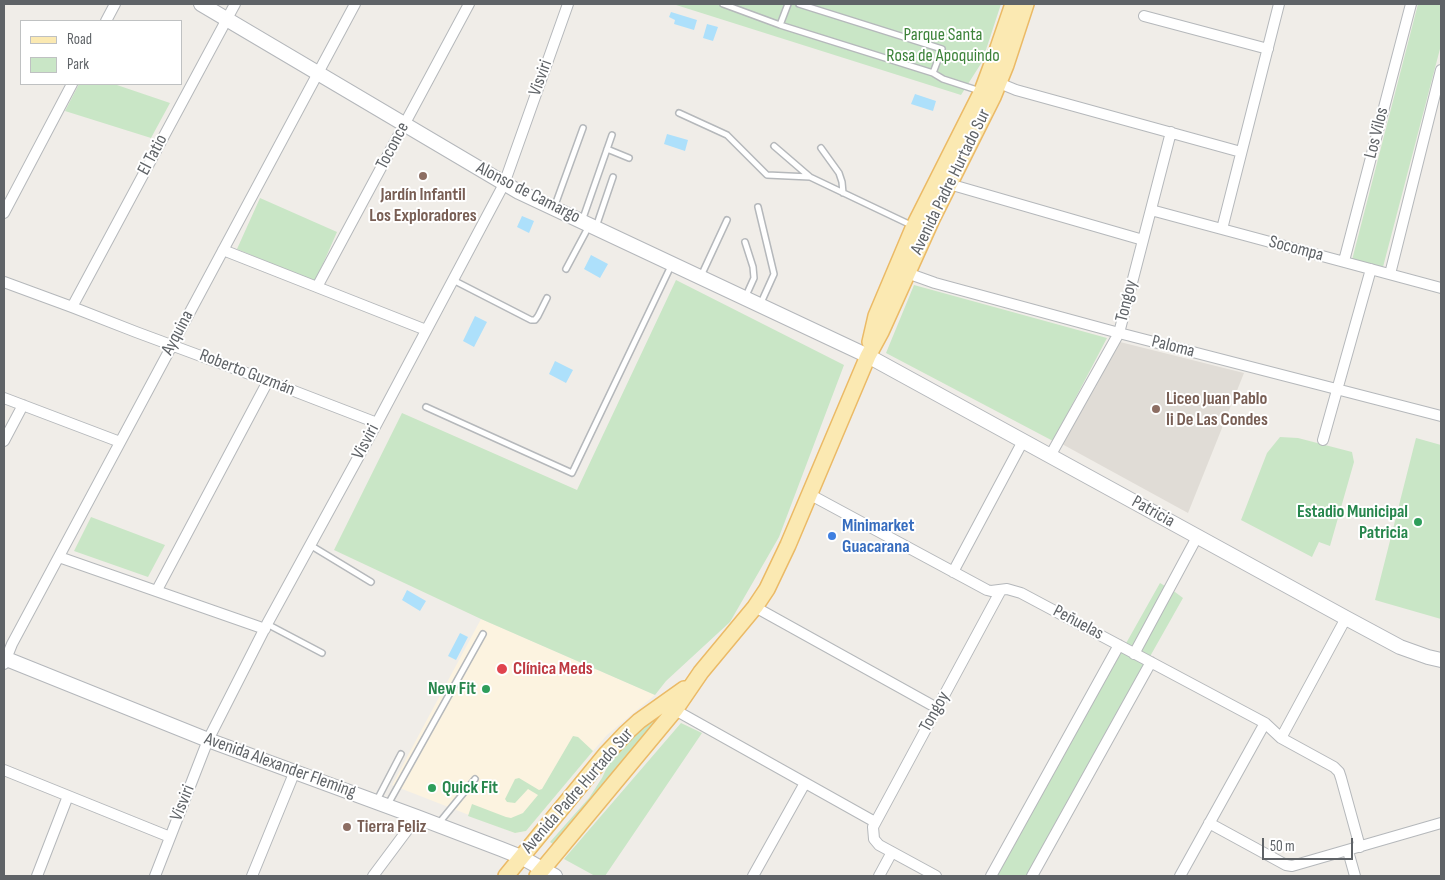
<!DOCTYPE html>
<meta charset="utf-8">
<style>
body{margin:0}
#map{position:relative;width:1445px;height:880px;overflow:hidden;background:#f0ede8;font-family:"Sofia Sans Condensed",sans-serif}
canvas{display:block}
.frame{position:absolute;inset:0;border:5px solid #5f6367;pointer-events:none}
.legend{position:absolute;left:20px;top:20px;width:162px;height:65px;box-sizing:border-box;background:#fff;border:1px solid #bfc1c2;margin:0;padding:6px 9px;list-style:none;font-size:15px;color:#5f6367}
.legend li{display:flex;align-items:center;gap:10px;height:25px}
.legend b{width:25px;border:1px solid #bfc1c2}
.scale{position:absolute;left:1262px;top:838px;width:91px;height:22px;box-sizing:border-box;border:2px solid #5f6367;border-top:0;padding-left:6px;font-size:15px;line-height:18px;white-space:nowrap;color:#5f6367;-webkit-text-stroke:4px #fff;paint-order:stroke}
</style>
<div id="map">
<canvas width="1445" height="880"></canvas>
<div class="frame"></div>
<ul class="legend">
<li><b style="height:6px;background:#fbe9b2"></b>Road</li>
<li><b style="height:14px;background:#c9e6c6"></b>Park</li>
</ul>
<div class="scale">50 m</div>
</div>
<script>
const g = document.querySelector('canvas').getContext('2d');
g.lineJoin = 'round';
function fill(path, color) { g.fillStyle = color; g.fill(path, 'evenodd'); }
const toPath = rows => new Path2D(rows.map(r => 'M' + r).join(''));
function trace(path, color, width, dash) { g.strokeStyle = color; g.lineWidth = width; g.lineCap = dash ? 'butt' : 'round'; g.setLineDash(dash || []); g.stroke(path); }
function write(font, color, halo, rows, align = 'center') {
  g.font = font + ' "Sofia Sans Condensed",sans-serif'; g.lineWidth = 4; g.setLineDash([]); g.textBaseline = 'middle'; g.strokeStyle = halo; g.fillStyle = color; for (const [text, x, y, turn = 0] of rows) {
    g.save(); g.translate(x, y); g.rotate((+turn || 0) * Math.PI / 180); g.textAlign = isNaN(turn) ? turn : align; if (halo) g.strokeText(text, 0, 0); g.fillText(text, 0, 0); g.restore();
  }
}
fill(toPath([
 [481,619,655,695,607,735,593,751,526,831,515,833,392,785]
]), '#fcf3e0');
fill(toPath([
 [1120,342,1244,373,1188,513,1062,444]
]), '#e0dcd6');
fill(toPath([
 [673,4,1001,4,982,62,961,95],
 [1418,4,1441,4,1441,45,1383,267,1352,260],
 [79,84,114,84,170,103,151,138,65,111],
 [260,198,337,232,315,282,237,249],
 [676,280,844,365,779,537,730,622,666,681,655,695,481,619,334,550,402,413,577,490],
 [914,285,1107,338,1053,441,886,353],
 [1280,437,1298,438,1352,452,1354,462,1330,546,1319,542,1312,557,1241,520,1267,453],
 [1416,438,1441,445,1441,619,1375,600],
 [91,517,165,545,148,577,74,551],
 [1160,583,1175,592,1183,598,1026,876,995,876],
 [663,713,553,844,550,842,589,798,602,778,612,757,638,730,657,714],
 [681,723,702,733,605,876,595,876,564,859],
 [573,736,578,737,593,751,526,831,515,833,468,816,472,804,506,817,511,818,523,813,538,795,528,789,515,803,507,802,505,799,515,779,519,778,539,790,542,789]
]), '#c9e6c6');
fill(toPath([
 [671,12,697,20,694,30,674,24,675,20,669,17],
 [707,24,718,27,713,41,703,38],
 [915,94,936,101,933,111,911,104],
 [667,134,688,140,685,151,664,144],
 [522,216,534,221,529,233,517,227],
 [591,255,608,264,600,278,584,269],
 [475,316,487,322,474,347,463,341],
 [555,361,573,370,566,383,549,374],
 [407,590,426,601,420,611,402,600],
 [460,633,468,637,456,660,448,656]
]), '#ade0fb');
const lane = toPath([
 [723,4,780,25,933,73,943,79,980,91],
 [799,4,942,49,933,73],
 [780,25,788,4],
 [679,113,727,135,767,175,810,177,913,226],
 [774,146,810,177],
 [821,148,839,173,842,182,843,193],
 [607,149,629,158],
 [758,207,774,274,760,305],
 [554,208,583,128],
 [582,221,612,135],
 [596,227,613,177],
 [566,269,589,226],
 [701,276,727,220],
 [453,280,531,320,535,320,538,316,547,298],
 [745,298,754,278,753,267,745,242],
 [426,407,572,473,671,266],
 [310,545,371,582],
 [267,624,322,653],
 [376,802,401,754],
 [387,806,483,634],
 [439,823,475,779]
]);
const street = toPath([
 [1144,16,1268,49],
 [106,21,115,4],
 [999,83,1016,90,1241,152],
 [949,184,1143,240],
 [1151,210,1441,288],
 [4,213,72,84],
 [1222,229,1279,4],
 [223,250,426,330],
 [1344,261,1411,4],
 [907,273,935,283,1119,333,1441,416],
 [1390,274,1441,70],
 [4,282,72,307,136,332,268,381,377,423],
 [317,287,469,4],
 [72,307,235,4],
 [4,398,120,442],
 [1323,440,1371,269],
 [4,441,23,405],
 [1050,456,1119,333,1171,132],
 [809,494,987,590,991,591,1007,589,1021,593,1265,723,1281,738,1334,767,1339,772,1341,778,1360,847],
 [59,557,265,629],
 [953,572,1023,441],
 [157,590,268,381],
 [755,607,937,708],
 [1134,654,1197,537],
 [4,664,12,644,355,4],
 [675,710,875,822],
 [1281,738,1346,618],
 [4,770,170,837],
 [1209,823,1286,865,1292,866,1441,823],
 [1348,851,1355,876],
 [37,876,68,796],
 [155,876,208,740,267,624,377,423,504,184,568,4],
 [252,876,295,771],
 [373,876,417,817],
 [753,876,805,783],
 [879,876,892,852],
 [936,876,879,845,874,839,873,827,1001,590],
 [991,876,1119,645],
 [1032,876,1151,662],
 [1180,876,1265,723]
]);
const secondary = toPath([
 [201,4,519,192,868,356,1346,618,1400,647,1428,657,1441,660],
 [4,658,208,740,417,817,501,849,521,857,555,876]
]);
const primary = toPath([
 [870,342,876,316,914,226,982,91,998,48,1013,4],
 [506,876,606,754,626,733,639,721,684,689],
 [537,876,675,710,701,672,755,607,767,589,788,545,868,356,881,332,932,219,993,97,1006,65,1026,4]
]);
trace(lane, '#b5b8bb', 8);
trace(street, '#b5b8bb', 12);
trace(secondary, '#b4b7bb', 16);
trace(primary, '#ebba66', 18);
trace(lane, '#fff', 5);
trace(street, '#fff', 10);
trace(secondary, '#fff', 14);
trace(primary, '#fbe9b2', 15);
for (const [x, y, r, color] of [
 [423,176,5,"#8d6e63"],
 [1156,409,5,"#8d6e63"],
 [1418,522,5,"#2e9e5b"],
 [832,536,5,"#3f7fe0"],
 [502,669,6,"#e0444e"],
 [486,689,5,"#2e9e5b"],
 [432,788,5,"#2e9e5b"],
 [347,827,5,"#8d6e63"]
]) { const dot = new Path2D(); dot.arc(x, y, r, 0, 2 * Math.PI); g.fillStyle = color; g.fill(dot); trace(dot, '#fff', 2); }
write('18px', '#3d833a', '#fff', [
 ["Parque Santa",943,35],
 ["Rosa de Apoquindo",943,56]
]);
write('18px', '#5f6367', '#fff', [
 ["Visviri",541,78,-70],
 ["Los Vilos",1377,133,-76],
 ["Toconce",393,146,-62],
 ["El Tatio",153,155,-62],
 ["Avenida Padre Hurtado Sur",951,182,-64],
 ["Alonso de Camargo",528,193,27],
 ["Socompa",1296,249,15],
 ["Tongoy",1127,301,-76],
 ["Ayquina",178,333,-62],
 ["Paloma",1173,347,14],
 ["Roberto Guzmán",247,373,21],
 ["Visviri",366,442,-62],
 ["Patricia",1153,512,29],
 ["Peñuelas",1078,623,28],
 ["Tongoy",935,712,-61],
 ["Avenida Alexander Fleming",280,766,20],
 ["Avenida Padre Hurtado Sur",578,791,-49],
 ["Visviri",183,803,-68]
]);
write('bold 18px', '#785e54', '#fff', [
 ["Jardín Infantil",423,195,"center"],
 ["Los Exploradores",423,216,"center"],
 ["Liceo Juan Pablo",1166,399],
 ["Ii De Las Condes",1166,420],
 ["Tierra Feliz",357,827]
], 'left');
write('bold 18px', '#27864d', '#fff', [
 ["Estadio Municipal",1408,512],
 ["Patricia",1408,533],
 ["New Fit",476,689],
 ["Quick Fit",442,788,"left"]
], 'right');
write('bold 18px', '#366cbe', '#fff', [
 ["Minimarket",842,526],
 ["Guacarana",842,547]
], 'left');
write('bold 18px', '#be3a42', '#fff', [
 ["Clínica Meds",513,669]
], 'left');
</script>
